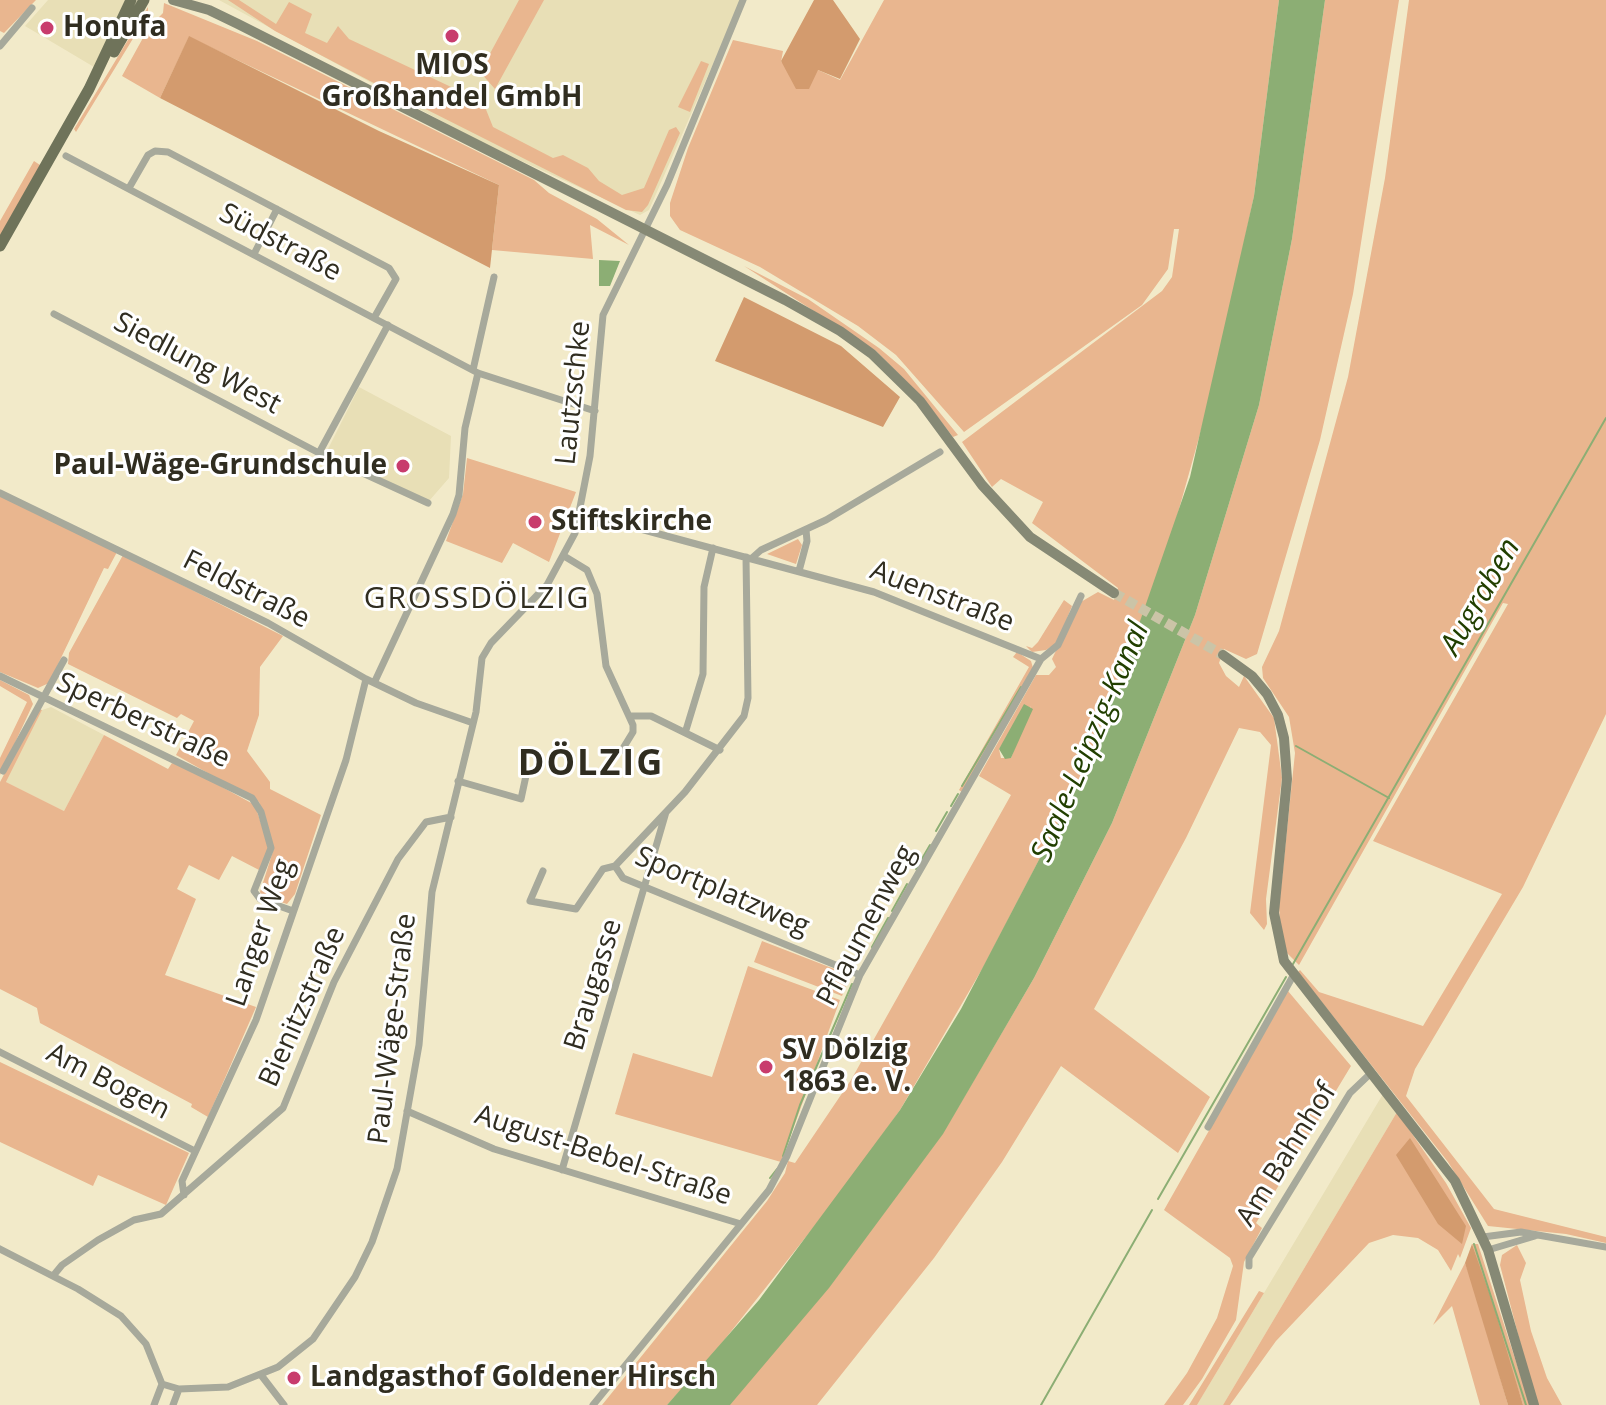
<!DOCTYPE html>
<meta charset="utf-8">
<style>
body{margin:0}
canvas{display:block;background:#f2eac9}
</style>
<canvas width="1606" height="1405"></canvas>
<script>
const g = document.querySelector('canvas').getContext('2d');
g.lineJoin = 'round';
function fill(path, color) { g.fillStyle = color; g.fill(path, 'evenodd'); }
const toPath = rows => new Path2D(rows.map(r => 'M' + r).join(''));
function trace(path, color, width, dash) { g.strokeStyle = color; g.lineWidth = width; g.lineCap = dash ? 'butt' : 'round'; g.setLineDash(dash || []); g.stroke(path); }
function write(font, color, halo, rows, align = 'center') {
  g.font = font + ' "Open Sans",sans-serif'; g.lineWidth = 6; g.setLineDash([]); g.textBaseline = 'middle'; g.strokeStyle = halo; g.fillStyle = color; for (const [text, x, y, turn = 0] of rows) {
    g.save(); g.translate(x, y); g.rotate((+turn || 0) * Math.PI / 180); g.textAlign = isNaN(turn) ? turn : align; if (halo) g.strokeText(text, 0, 0); g.fillText(text, 0, 0); g.restore();
  }
}
fill(toPath([
 [48,0,125,0,94,67,25,26],
 [219,0,741,0,649,210,640,215,482,143],
 [359,387,451,436,449,478,429,501,326,453],
 [51,707,104,735,64,811,6,782,42,710],
 [1383,1094,1397,1112,1223,1405,1197,1405]
]), '#e8dfb6');
fill(toPath([
 [0,0,36,0,4,33,0,31],
 [228,0,239,0,276,24,289,2,312,14,305,33,327,43,338,26,349,39,464,93,468,101,485,107,493,127,553,158,563,155,588,168,599,181,622,195,644,188,669,130,676,127,680,133,648,205,642,212,626,210,370,81,275,31],
 [519,0,544,0,495,89,480,72],
 [884,0,1279,0,1254,196,1212,391,1167,552,1078,785,985,964,900,1110,847,1185,710,1358,667,1405,602,1405,767,1201,785,1173,788,1161,795,1163,851,1080,1011,795,979,776,1036,675,1049,675,1056,667,1052,659,1079,603,1098,592,1114,600,1118,588,1032,523,1043,502,1001,479,992,487,962,442,1162,291,1172,277,1179,229,1174,229,1168,269,1142,305,964,432,896,355,858,326,760,267,680,230,670,216,670,203,688,148,733,40,783,51,781,62,818,70,840,80],
 [1031,706,1011,758,1001,758,999,749],
 [1325,0,1399,0,1353,294,1320,440,1257,654,1246,659,1224,649,1219,663,1226,676,1239,687,1244,676,1274,718,1282,778,1266,899,1267,924,1264,930,1250,913,1271,745,1260,732,1239,728,1186,838,1094,1009,1210,1097,1178,1153,1061,1066,1002,1162,934,1258,817,1405,729,1405,829,1287,943,1133,1034,978,1112,823,1195,615,1259,405,1292,239],
 [1409,0,1606,0,1606,714,1523,887,1415,1069,1406,1096,1494,1209,1606,1237,1606,1243,1566,1234,1488,1226,1448,1162,1298,972,1300,970,1319,992,1423,1026,1502,894,1373,841,1508,604,1503,603,1299,965,1287,953,1281,932,1279,907,1295,753,1289,717,1263,678,1262,667,1279,631,1348,377,1385,178],
 [164,3,257,41,534,180,549,193,597,219,629,245,590,225,593,259,492,250,499,185,189,37,160,98,122,76,149,27,163,13],
 [148,7,148,14,76,132,74,129],
 [701,61,709,64,690,112,678,107],
 [34,161,40,165,0,236,0,221],
 [744,266,808,299,879,348,904,369,958,435,953,437,922,397,876,351],
 [467,458,576,492,549,562,513,543,502,563,446,541,463,494],
 [0,496,117,552,108,569,104,568,49,683,38,688,0,672],
 [798,539,802,545,796,564,767,554],
 [123,555,283,636,260,667,259,715,247,751,270,782,270,789,321,815,295,894,287,904,262,896,260,892,274,848,259,802,176,755,194,721,181,714,177,718,68,664,69,653],
 [1064,600,1072,606,1057,643,1046,650,1032,652,1026,646,1032,648,1038,642],
 [1017,652,1031,661,1033,668,962,792,959,790,1029,667,1013,657],
 [0,680,29,695,33,704,0,775,0,758,27,702,0,686],
 [39,709,42,710,6,782,64,811,104,735,168,769,172,763,187,768,255,805,269,848,261,871,232,856,219,880,189,865,177,889,196,899,165,975,256,1007,208,1117,191,1107,192,1104,40,1023,37,1008,0,989,0,782],
 [762,941,850,975,842,996,754,962],
 [748,966,840,1000,781,1162,615,1114,633,1053,712,1077],
 [1288,991,1351,1066,1256,1223,1262,1228,1244,1262,1236,1320,1202,1379,1183,1405,1164,1405,1187,1373,1217,1318,1233,1266,1230,1258,1164,1210],
 [0,1062,189,1153,166,1205,98,1175,93,1186,0,1142],
 [1397,1112,1446,1183,1471,1228,1460,1258,1458,1254,1451,1271,1438,1250,1418,1238,1393,1235,1369,1243,1276,1341,1230,1405,1223,1405],
 [1472,1244,1478,1244,1530,1405,1523,1405],
 [1517,1245,1526,1263,1520,1280,1531,1331,1547,1378,1562,1405,1538,1405,1525,1361,1500,1265,1502,1255],
 [1465,1263,1473,1284,1508,1405,1480,1405,1452,1306,1433,1325],
 [1259,1291,1264,1293,1197,1405,1189,1405]
]), '#e9b68f');
fill(toPath([
 [814,0,833,0,860,39,840,79,818,70,809,89,796,89,781,61],
 [189,36,379,131,499,185,490,268,160,98],
 [744,297,841,346,900,397,883,427,715,361],
 [1410,1138,1466,1226,1462,1244,1438,1224,1396,1155],
 [1472,1244,1493,1304,1523,1405,1508,1405,1465,1263]
]), '#d39b6e');
fill(toPath([
 [1279,0,1325,0,1292,239,1259,405,1195,615,1112,823,1034,978,943,1134,829,1288,730,1405,667,1405,759,1300,900,1110,961,1009,1078,785,1113,699,1190,477,1254,196],
 [599,260,620,261,610,286,599,286],
 [1024,704,1033,709,1011,758,1005,759,999,749]
]), '#8cae74');
trace(toPath([
 [1296,746,1389,798],
 [962,786,1021,687],
 [951,806,958,794],
 [936,831,947,812],
 [916,869,930,845],
 [892,911,907,884],
 [872,947,888,918],
 [1293,964,1606,418],
 [783,1156,800,1105,852,984],
 [770,1178,777,1169],
 [1158,1199,1286,977],
 [1474,1244,1526,1405],
 [1041,1405,1152,1210]
]), '#8cae74', 2);
trace(toPath([
 [1114,593,1223,655]
]), '#cbc4a7', 10, [10, 5]);
trace(toPath([
 [0,46,32,8],
 [66,156,478,373,595,411],
 [129,188,148,155,155,151,168,152,389,268,396,279,374,318],
 [254,254,277,209],
 [54,314,319,453,428,503],
 [473,370,494,277],
 [319,453,388,325],
 [0,493,268,623,366,679,416,703,473,723],
 [579,521,633,527,874,592,1041,659],
 [564,556,587,570,597,594,606,666,633,725,633,732,622,750],
 [752,558,761,550,826,520,940,452],
 [799,571,807,541,806,530],
 [0,676,252,798,261,812,271,848,254,891,260,899,293,911],
 [375,681,453,514,459,495,465,428,478,373],
 [629,716,651,716,720,750],
 [686,730,703,674,704,587,713,548],
 [3,771,64,660],
 [458,781,521,799,527,771],
 [615,866,685,792,744,716,748,698,746,557],
 [615,866,623,878,860,975],
 [543,871,530,901,576,909,603,869,615,866],
 [0,1052,195,1151],
 [407,1111,494,1149,741,1224],
 [1208,1127,1293,976],
 [562,1170,666,812],
 [184,1195,182,1181,256,1020,346,760,366,679],
 [1483,1237,1521,1232,1606,1247],
 [0,1249,78,1289,121,1316,146,1344,162,1384],
 [1488,1250,1535,1236],
 [1249,1266,1249,1258,1350,1093,1371,1073],
 [53,1276,62,1265,98,1240,134,1220,161,1214,283,1108,334,982,398,859,426,822,451,817],
 [261,1375,284,1405],
 [162,1384,179,1389,228,1387,278,1367,313,1339,355,1277,372,1242,397,1169,419,1045,432,892,476,712,482,658,491,643,547,585,575,533,590,456,603,315,667,185,743,0],
 [154,1405,162,1384],
 [173,1405,179,1389],
 [593,1405,769,1190,787,1156,860,975,1041,659,1058,645,1081,596]
]), '#a7a99b', 7);
trace(toPath([
 [173,0,209,10,238,24,785,300,840,331,872,354,920,401,982,485,1030,537,1114,593],
 [1223,655,1252,676,1267,694,1278,715,1284,738,1287,779,1274,913,1284,961,1455,1181,1488,1250,1534,1405]
]), '#868975', 10);
trace(toPath([
 [114,52,144,0],
 [0,246,89,89,131,0]
]), '#6f735a', 11);
for (const [x, y, r, color] of [
 [47,28,8,"#c83c6d"],
 [452,36,8,"#c83c6d"],
 [403,466,8,"#c83c6d"],
 [535,522,8,"#c83c6d"],
 [766,1067,8,"#c83c6d"],
 [294,1378,8,"#c83c6d"]
]) { const dot = new Path2D(); dot.arc(x, y, r, 0, 2 * Math.PI); g.fillStyle = color; g.fill(dot); trace(dot, '#fff', 3); }
write('bold 28px', '#302d20', '#fff', [
 ["Honufa",63,28],
 ["MIOS",452,66,"center"],
 ["Großhandel GmbH",452,98,"center"],
 ["Paul-Wäge-Grundschule",387,466,"right"],
 ["Stiftskirche",551,522],
 ["SV Dölzig",782,1051],
 ["1863 e. V.",782,1083],
 ["Landgasthof Goldener Hirsch",310,1378]
], 'left');
write('28px', '#302d20', '#fff', [
 ["Südstraße",280,243,28],
 ["Siedlung West",197,364,28],
 ["Lautzschke",574,393,-84],
 ["Feldstraße",246,590,27],
 ["Auenstraße",942,597,21],
 ["Sperberstraße",143,721,25],
 ["Sportplatzweg",722,892,23],
 ["Pflaumenweg",867,926,-62],
 ["Langer Weg",261,933,-71],
 ["Braugasse",594,985,-73],
 ["Bienitzstraße",303,1007,-66],
 ["Paul-Wäge-Straße",393,1029,-83],
 ["Am Bogen",108,1082,27],
 ["Am Bahnhof",1287,1155,-58],
 ["August-Bebel-Straße",603,1156,18]
]);
write('italic 30px', '#213f00', '#fff', [
 ["Augraben",1481,597,-60],
 ["Saale-Leipzig-Kanal",1091,742,-67]
]);
g.letterSpacing = '2px';
write('30px', '#302d20', '#fff', [
 ["GROSSDÖLZIG",477,599]
]);
g.letterSpacing = '0px';
g.letterSpacing = '2px';
write('bold 36px', '#302d20', '#fff', [
 ["DÖLZIG",591,765]
]);
g.letterSpacing = '0px';
</script>
